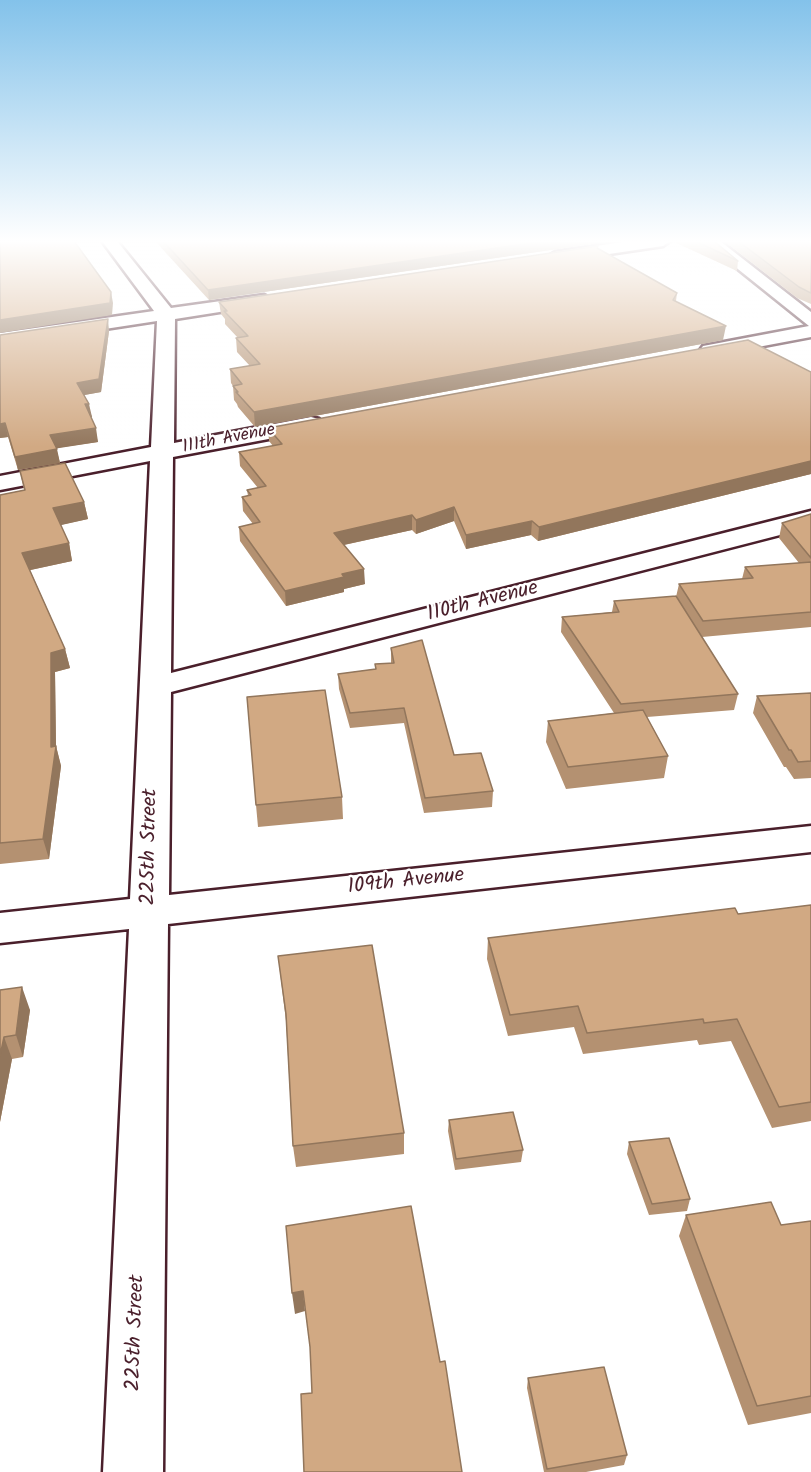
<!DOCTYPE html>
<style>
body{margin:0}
canvas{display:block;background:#fff}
</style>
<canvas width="811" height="1472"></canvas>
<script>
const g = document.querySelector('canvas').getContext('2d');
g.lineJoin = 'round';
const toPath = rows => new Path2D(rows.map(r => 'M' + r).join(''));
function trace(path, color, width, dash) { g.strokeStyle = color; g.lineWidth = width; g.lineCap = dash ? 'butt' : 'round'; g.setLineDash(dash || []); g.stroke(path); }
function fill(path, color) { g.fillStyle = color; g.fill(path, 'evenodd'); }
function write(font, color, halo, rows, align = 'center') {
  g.font = font + ' Kalam,sans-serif'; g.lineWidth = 4.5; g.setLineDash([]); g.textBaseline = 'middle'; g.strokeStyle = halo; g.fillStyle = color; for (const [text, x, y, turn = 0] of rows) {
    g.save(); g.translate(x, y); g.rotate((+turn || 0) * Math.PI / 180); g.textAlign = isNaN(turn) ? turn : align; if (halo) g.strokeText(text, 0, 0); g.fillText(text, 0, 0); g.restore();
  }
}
const minor = toPath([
 [102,241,117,241,171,308,264,295,273,300,264,305,175,319,174,443,311,417,319,419,322,424,319,429,311,431,173,457,171,673,811,511,811,527,171,692,169,895,811,826,811,852,168,924,163,1472,103,1472,129,929,0,943,0,913,130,899,150,461,0,490,0,476,151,447,157,321,0,345,0,333,154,311,102,241],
 [629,241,670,241,663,246,555,262,547,257,555,252,629,241],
 [703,241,720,241,811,312,811,337,710,356,703,354,700,350,703,346,809,326,703,241]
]);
trace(minor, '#4a1f2b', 5);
fill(minor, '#fff');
fill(toPath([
 [155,241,605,241,605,242,209,300],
 [672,241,714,241,738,261,737,271],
 [724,241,811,241,811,304,797,298],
 [598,249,677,293,676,301,723,340,255,427,238,407,237,404,234,400,233,386,231,383,230,369,250,366,237,352,236,338,238,338,225,324,225,319,221,314,219,302],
 [109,331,101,392,84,395,92,417,91,417,98,442,56,448,60,463,18,470,8,437,0,438,0,335],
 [811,372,811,474,538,541,531,535,466,549,454,521,416,534,412,530,344,545,365,584,344,589,344,592,286,606,240,541,239,527,253,524,243,511,242,497,248,496,247,490,258,488,240,466,239,452,273,446,269,441,268,428],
 [20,471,84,502,88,519,60,525,69,543,72,561,30,570,65,649,70,668,55,672,56,746,61,766,49,859,0,864,0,495,24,490],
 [811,514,811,627,702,637,738,694,734,710,647,717,668,756,664,778,566,789,546,742,548,721,614,713,561,632,562,617,612,612,614,601,676,597,679,584,742,579,745,567,799,563,779,538,782,523],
 [391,648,454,755,493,791,492,807,424,813,404,723,350,728,339,689,338,674,375,669,375,664,391,663],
 [811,693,811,778,794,779,786,767,784,767,753,713,757,696],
 [342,797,343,819,258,827,256,805],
 [811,905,811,1121,772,1128,731,1041,699,1045,697,1040,583,1054,574,1027,508,1036,487,959,488,938,738,914],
 [278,956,404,1133,404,1154,296,1167,293,1146,286,1021],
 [0,990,30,1010,23,1057,12,1059,0,1122],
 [449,1120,523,1150,521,1162,455,1170,448,1131],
 [629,1142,690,1199,687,1211,649,1215,627,1154],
 [686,1215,781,1225,811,1221,811,1413,748,1425,679,1236],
 [528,1378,627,1455,624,1465,586,1472,544,1472,527,1388]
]), '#b49171');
fill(toPath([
 [545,241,605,241,605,242,209,300,208,290],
 [111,292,113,303,112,315,0,333,0,320],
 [108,319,109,331,101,392,79,396,77,383],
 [726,326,723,340,255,427,254,412],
 [85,404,89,404,92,417,87,417],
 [5,423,8,437,0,438,0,424],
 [96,428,98,442,53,449,50,435],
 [57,449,60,463,18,470,15,457],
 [811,461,811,474,538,541,539,527],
 [84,502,88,519,57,526,53,508],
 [454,507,454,521,416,534,416,520],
 [412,515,412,530,334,547,334,533],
 [532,521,531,535,466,549,466,535],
 [69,543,72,561,26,571,22,553],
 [364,569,365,584,344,589,344,592,286,606,285,591,342,574],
 [65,649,70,668,55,672,56,748,56,746,61,766,49,859,43,839,51,747,51,653],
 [22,987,30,1010,23,1057,16,1035],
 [4,1037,12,1059,0,1122,0,1056],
 [303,1291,305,1311,295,1314,292,1293]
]), '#92765c');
const building = toPath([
 [0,241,74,241,111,292,110,303,0,320,0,241],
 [163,241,545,241,208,290,163,241],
 [695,241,714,241,738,261,695,241],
 [738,241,811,241,811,293,799,287,738,241],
 [598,246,597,248,677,293,673,300,726,326,254,412,236,392,238,392,233,386,242,384,230,369,260,364,236,338,248,336,224,311,227,311,219,302,598,246],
 [108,319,99,379,77,383,89,404,85,404,96,428,50,435,57,449,15,457,5,423,0,424,0,335,108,319],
 [748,340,811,372,811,461,539,527,532,521,466,535,454,507,416,520,412,515,334,533,364,569,342,574,344,577,285,591,239,527,260,522,242,497,251,495,247,490,266,486,239,452,282,444,268,428,748,340],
 [65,463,84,502,53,508,69,543,22,553,65,649,51,653,51,747,56,746,43,839,0,843,0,495,25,490,20,471,65,463],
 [811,514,811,558,782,523,811,514],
 [811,562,811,612,703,621,679,584,753,578,745,567,811,562],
 [676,596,738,694,621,704,562,617,619,612,614,601,676,596],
 [422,640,454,755,481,753,493,791,425,798,404,708,350,713,338,674,376,669,375,664,394,663,391,648,422,640],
 [325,690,342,797,256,805,247,697,325,690],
 [811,693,811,761,798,762,791,750,789,750,757,696,811,693],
 [643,710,668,756,568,767,548,721,643,710],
 [811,905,811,1102,779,1107,737,1019,704,1023,703,1019,587,1033,578,1006,510,1015,488,938,735,908,738,914,811,905],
 [372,945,404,1133,293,1146,286,1014,278,956,372,945],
 [22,987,16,1035,4,1037,0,1056,0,990,22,987],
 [513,1112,523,1150,456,1159,449,1120,513,1112],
 [669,1138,690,1199,652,1204,629,1142,669,1138],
 [771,1202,781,1225,811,1221,811,1396,757,1406,686,1215,771,1202],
 [411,1206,440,1362,445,1361,462,1472,304,1472,301,1394,312,1393,310,1347,303,1291,292,1293,286,1226,411,1206],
 [604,1367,627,1455,547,1469,528,1378,604,1367]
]);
fill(building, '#d1a983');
trace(building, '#92765c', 1.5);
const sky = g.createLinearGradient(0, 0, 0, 447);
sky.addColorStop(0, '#83c2ea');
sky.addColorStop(0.54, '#fff');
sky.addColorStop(1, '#ffffff00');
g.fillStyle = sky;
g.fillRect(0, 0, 811, 447);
write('18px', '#4a1f2b', '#fff', [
 ["111th Avenue",229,440,-11]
]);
write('21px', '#4a1f2b', '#fff', [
 ["110th Avenue",483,603,-14],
 ["225th Street",151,847,-89],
 ["109th Avenue",406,883,-6],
 ["225th Street",137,1333,-88]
]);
</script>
